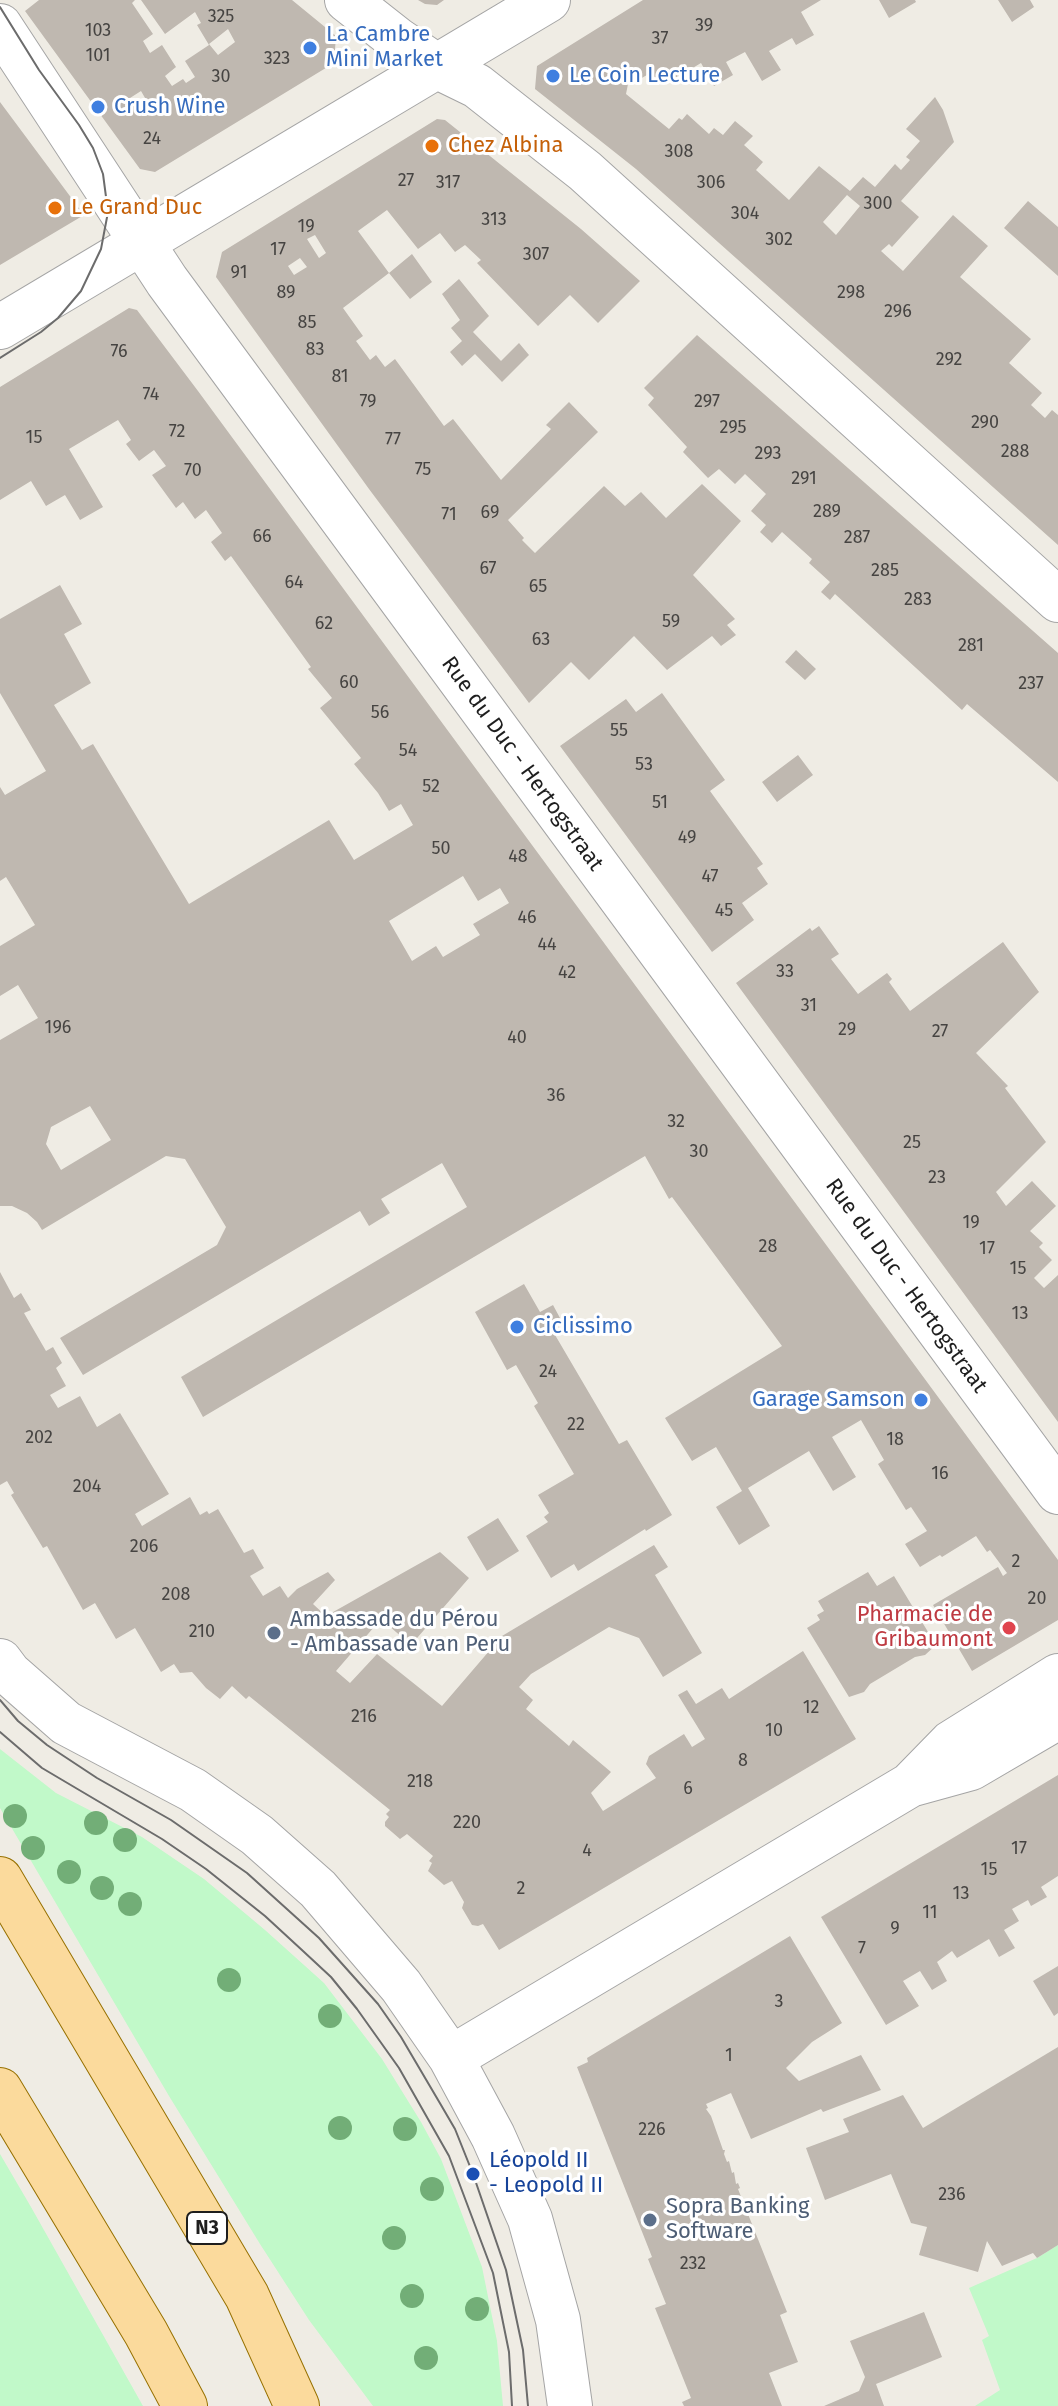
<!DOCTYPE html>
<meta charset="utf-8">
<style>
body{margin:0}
canvas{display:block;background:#efece4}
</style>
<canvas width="1058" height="2406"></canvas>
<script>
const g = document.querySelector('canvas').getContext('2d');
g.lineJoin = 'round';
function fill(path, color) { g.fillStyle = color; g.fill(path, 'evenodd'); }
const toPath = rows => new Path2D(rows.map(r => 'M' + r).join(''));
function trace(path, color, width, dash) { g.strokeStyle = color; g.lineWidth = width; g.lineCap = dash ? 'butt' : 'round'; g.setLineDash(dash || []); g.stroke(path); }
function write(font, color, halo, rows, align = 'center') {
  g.font = font + ' "Fira Sans",sans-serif'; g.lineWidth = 6; g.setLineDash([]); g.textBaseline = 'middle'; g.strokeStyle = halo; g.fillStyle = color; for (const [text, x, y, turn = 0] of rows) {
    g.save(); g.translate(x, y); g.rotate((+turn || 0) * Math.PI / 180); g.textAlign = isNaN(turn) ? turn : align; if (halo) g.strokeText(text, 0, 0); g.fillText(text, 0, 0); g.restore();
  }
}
fill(toPath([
 [0,1749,56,1793,142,1837,204,1879,265,1930,324,1983,382,2059,421,2122,441,2159,482,2267,497,2341,503,2406,373,2406,309,2320,260,2244,169,2096,0,1808],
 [0,2154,31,2207,143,2406,0,2406],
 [1058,2245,1058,2406,975,2406,1000,2390,982,2340,989,2336,969,2288,1037,2258]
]), '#c1f9c9');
fill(toPath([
 [39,0,135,0,132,3,153,34,143,41,150,53,162,45,176,67,165,76,172,86,183,79,186,83,195,77,185,61,209,45,197,25,201,23,195,12,165,34,141,0,292,0,336,36,334,63,155,172,140,169,25,11],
 [228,29,235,42,218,55,209,44],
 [141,91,148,103,138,110,130,98],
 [418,0,444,0,437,5,425,4],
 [643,0,821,0,801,12,814,35,796,45,792,38,769,51,781,70,762,81,745,52,726,62,733,75,714,86,701,63,671,81,666,71,655,78,652,72,635,82,632,82,629,76,625,78,628,84,626,94,669,129,679,118,682,120,687,114,709,134,714,128,723,135,735,121,753,136,744,145,763,162,756,170,789,200,819,166,850,191,863,177,875,187,895,164,901,170,910,160,906,157,920,141,906,129,935,97,943,110,954,142,901,201,919,217,892,247,889,244,881,251,903,271,953,215,988,246,960,277,1031,339,1009,363,1042,393,1031,405,1045,418,1052,410,1058,415,1058,545,636,169,535,89,537,66],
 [847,195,860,206,836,235,823,222],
 [879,0,915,0,916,2,889,18],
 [998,0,1030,0,1034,7,1012,22],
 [0,102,84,215,0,265],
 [437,119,445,120,581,229,640,281,598,323,570,295,538,326,477,263,481,260,465,245,455,252,440,233,418,249,387,210,358,231,389,273,412,254,432,282,410,299,389,273,343,308,363,336,356,341,370,360,376,355,385,367,395,359,444,426,453,419,501,480,551,429,546,425,569,402,598,432,508,520,524,538,522,540,535,553,604,486,625,506,641,492,666,518,702,484,741,521,693,575,735,619,727,625,736,635,721,646,712,636,667,670,634,636,589,680,571,662,529,703,369,489,216,277,222,252],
 [315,235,326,253,319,258,307,239],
 [300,258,307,267,294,275,288,266],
 [1028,201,1058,227,1058,276,1004,228],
 [459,279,489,316,473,332,501,361,519,343,529,355,502,382,475,354,462,366,450,352,462,341,451,328,460,320,442,294],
 [129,308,137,310,198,391,1058,1560,1058,1620,972,1671,933,1605,998,1567,1003,1576,1007,1573,990,1550,987,1552,976,1536,942,1557,940,1555,920,1567,905,1544,927,1531,911,1507,906,1510,878,1464,884,1460,861,1420,832,1437,856,1477,833,1491,809,1451,748,1488,770,1526,739,1545,716,1507,742,1491,716,1447,692,1461,665,1418,782,1346,672,1197,669,1199,645,1156,203,1417,181,1377,467,1207,442,1163,381,1199,390,1213,369,1226,360,1211,83,1375,60,1338,217,1245,226,1227,185,1159,166,1156,42,1230,37,1222,27,1213,12,1206,0,1206,0,1040,38,1018,18,985,0,996,0,946,35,925,6,877,0,881,0,787,5,795,46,771,0,693,0,619,60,585,82,624,64,634,91,683,54,705,82,750,93,744,189,904,329,820,354,860,413,825,401,804,389,811,378,793,354,764,361,758,320,708,332,698,308,669,311,667,231,556,225,561,211,542,222,533,206,510,195,519,183,502,176,508,152,475,166,466,154,450,139,461,126,444,131,440,118,420,69,449,103,507,80,520,65,495,46,506,31,481,0,500,0,387],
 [463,876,478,901,500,888,509,903,473,924,480,935,443,957,436,946,412,961,389,921],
 [90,1106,111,1140,61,1170,46,1144,51,1127],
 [697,335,1058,653,1058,782,967,704,962,710,835,594,830,600,821,592,830,582,809,563,812,559,782,532,772,543,760,532,766,525,751,511,766,494,745,474,735,484,719,469,708,478,683,452,687,447,648,405,654,398,644,388],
 [796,650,816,669,805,680,785,662],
 [662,693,725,780,710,791,763,864,757,868,768,884,742,903,754,920,712,952,560,746,626,699,636,712],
 [798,755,813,775,777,802,762,782],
 [819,926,839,954,831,959,858,994,887,973,892,979,889,982,910,1011,1003,942,1039,992,976,1053,1008,1086,1005,1088,1046,1142,996,1192,1006,1206,1032,1181,1056,1206,1030,1231,1043,1243,1039,1247,1052,1260,1034,1278,1044,1288,1058,1275,1058,1422,736,983,810,928,812,931],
 [0,1272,14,1298,21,1293,31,1310,24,1313,46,1351,53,1347,62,1363,56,1368,66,1386,50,1395,58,1408,80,1396,97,1427,120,1413,169,1494,135,1514,142,1526,190,1497,200,1515,207,1511,209,1514,218,1509,244,1553,253,1549,264,1568,250,1576,263,1596,280,1586,288,1598,297,1589,328,1572,335,1580,313,1604,326,1616,440,1552,469,1578,411,1645,381,1619,336,1671,350,1683,377,1654,442,1706,502,1636,654,1545,668,1567,655,1575,702,1653,663,1677,639,1638,609,1627,531,1674,519,1687,533,1700,526,1709,569,1746,573,1740,611,1772,591,1793,603,1811,656,1778,646,1764,649,1756,684,1734,692,1747,705,1739,678,1695,687,1690,696,1704,722,1688,729,1699,803,1651,856,1739,499,1950,483,1924,478,1926,472,1925,462,1908,464,1902,452,1881,444,1885,428,1871,432,1863,429,1861,433,1856,407,1834,400,1839,385,1826,385,1822,389,1817,386,1814,390,1810,249,1696,246,1699,232,1686,220,1699,206,1688,192,1672,180,1673,174,1664,161,1672,135,1628,116,1639,95,1603,83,1610,47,1546,43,1548,11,1495,14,1493,7,1481,0,1485],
 [524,1284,540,1312,553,1305,560,1318,549,1325,558,1340,619,1444,627,1440,672,1515,646,1531,645,1529,578,1571,574,1564,551,1578,526,1536,548,1522,544,1517,549,1513,538,1495,574,1474,534,1406,538,1403,516,1365,507,1370,475,1312],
 [498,1518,519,1551,487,1571,467,1537],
 [868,1572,877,1586,894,1576,936,1645,925,1655,915,1657,870,1684,864,1692,849,1697,807,1628,820,1620,817,1615,824,1611,818,1601],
 [1058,1775,1058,1876,1041,1887,1047,1897,1031,1906,1028,1900,1012,1909,1019,1921,1004,1930,1015,1948,999,1957,989,1939,957,1958,952,1951,937,1962,947,1981,932,1990,920,1971,903,1981,919,2006,886,2025,821,1917],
 [790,1936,842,2023,812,2042,786,2068,799,2081,861,2055,881,2090,823,2112,821,2109,751,2139,731,2093,706,2104,708,2108,706,2109,711,2116,723,2150,725,2150,724,2154,727,2162,729,2161,732,2173,734,2172,736,2184,738,2183,740,2188,738,2189,787,2312,780,2315,798,2362,769,2373,782,2406,684,2406,682,2402,691,2398,655,2308,666,2304,648,2259,652,2257,577,2067,588,2062,587,2058],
 [1058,1966,1058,2013,1054,2016,1033,1981],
 [1058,2047,1058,2245,1037,2258,1033,2253,1002,2266,987,2241,978,2272,919,2255,927,2227,911,2223,891,2174,825,2200,806,2148,849,2132,843,2119,903,2095,923,2128],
 [924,2312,942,2357,876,2384,884,2406,824,2406,859,2391,865,2377,850,2341]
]), '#bfb8b0');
const minor = toPath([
 [347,0,398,40,438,67,477,86,585,171,1058,600],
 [0,26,167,281,1058,1492],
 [0,327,548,0],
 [0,1661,9,1673,66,1723,193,1790,257,1835,318,1889,401,1986,451,2058,493,2136,530,2219,558,2320,570,2406],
 [913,1784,971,1768,1058,1717],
 [451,2058,910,1785,951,1743,1058,1676]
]);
const major = toPath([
 [0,1879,247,2296,297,2406],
 [0,2090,146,2333,185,2406]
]);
trace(minor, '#a5a5a5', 46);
trace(major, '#977101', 46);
trace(minor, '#fff', 44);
trace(major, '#fbda9c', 44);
trace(toPath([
 [0,7,39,70,79,125,93,148,103,174,108,212,101,249,81,291,58,318,41,332,0,358],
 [0,1700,18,1721,47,1745,97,1778,171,1820,247,1873,319,1938,378,2004,401,2037,441,2105,455,2129,473,2174,506,2270,523,2350,528,2406],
 [0,1732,42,1768,162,1839,206,1869,265,1916,303,1951,331,1977,357,2009,399,2068,449,2156,493,2273,509,2352,512,2406]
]), '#6c6c6c', 2);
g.fillStyle = '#72ae77';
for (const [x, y] of [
 [15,1816],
 [96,1823],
 [125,1840],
 [33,1848],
 [69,1872],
 [102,1888],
 [130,1904],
 [229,1980],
 [330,2016],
 [340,2128],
 [405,2129],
 [432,2189],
 [394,2238],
 [412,2296],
 [477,2309],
 [426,2358]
]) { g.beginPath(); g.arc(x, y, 12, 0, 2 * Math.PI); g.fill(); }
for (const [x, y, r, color] of [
 [310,48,8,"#3f7fe0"],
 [553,76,8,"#3f7fe0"],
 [98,107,8,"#3f7fe0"],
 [432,146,8,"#e8710a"],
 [55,208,8,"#e8710a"],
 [517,1327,8,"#3f7fe0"],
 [921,1400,8,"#3f7fe0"],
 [1009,1628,8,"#e0444e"],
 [274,1633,8,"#5c6f8a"],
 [473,2174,8,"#1a4fb4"],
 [650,2220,8,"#5c6f8a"]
]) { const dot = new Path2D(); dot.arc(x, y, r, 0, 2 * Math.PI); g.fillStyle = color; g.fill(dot); trace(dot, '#fff', 3); }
write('18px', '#464442', null, [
 ["325",221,17],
 ["39",704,26],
 ["103",98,31],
 ["37",660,39],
 ["101",98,56],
 ["323",277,59],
 ["30",221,77],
 ["24",152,139],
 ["308",679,152],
 ["27",406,181],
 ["317",448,183],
 ["306",711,183],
 ["300",878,204],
 ["304",745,214],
 ["313",494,220],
 ["19",306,227],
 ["302",779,240],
 ["17",278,250],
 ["307",536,255],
 ["91",239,273],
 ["89",286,293],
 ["298",851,293],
 ["296",898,312],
 ["85",307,323],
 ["83",315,350],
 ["76",119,352],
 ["292",949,360],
 ["81",340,377],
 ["74",151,395],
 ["79",368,402],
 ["297",707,402],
 ["290",985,423],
 ["295",733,428],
 ["72",177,432],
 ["15",34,438],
 ["77",393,440],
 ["288",1015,452],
 ["293",768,454],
 ["75",423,470],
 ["70",193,471],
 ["291",804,479],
 ["289",827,512],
 ["69",490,513],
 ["71",449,515],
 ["66",262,537],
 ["287",857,538],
 ["67",488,569],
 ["285",885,571],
 ["64",294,583],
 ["65",538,587],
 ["283",918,600],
 ["59",671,622],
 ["62",324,624],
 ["63",541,640],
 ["281",971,646],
 ["60",349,683],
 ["237",1031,684],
 ["56",380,713],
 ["55",619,731],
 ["54",408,751],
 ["53",644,765],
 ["52",431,787],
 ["51",660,803],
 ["49",687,838],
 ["50",441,849],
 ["48",518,857],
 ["47",710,877],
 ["45",724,911],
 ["46",527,918],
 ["44",547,945],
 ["33",785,972],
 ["42",567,973],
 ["31",809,1006],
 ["196",58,1028],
 ["29",847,1030],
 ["27",940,1032],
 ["40",517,1038],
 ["36",556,1096],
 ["32",676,1122],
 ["25",912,1143],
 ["30",699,1152],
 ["23",937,1178],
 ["19",971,1223],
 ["28",768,1247],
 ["17",987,1249],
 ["15",1018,1269],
 ["13",1020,1314],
 ["24",548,1372],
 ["22",576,1425],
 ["202",39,1438],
 ["18",895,1440],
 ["16",940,1474],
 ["204",87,1487],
 ["206",144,1547],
 ["2",1016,1562],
 ["208",176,1595],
 ["20",1037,1599],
 ["210",202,1632],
 ["12",811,1708],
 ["216",364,1717],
 ["10",774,1731],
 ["8",743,1761],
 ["218",420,1782],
 ["6",688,1789],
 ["220",467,1823],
 ["17",1019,1849],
 ["4",587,1851],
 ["15",989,1870],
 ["2",521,1889],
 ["13",961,1894],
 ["11",930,1913],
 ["9",895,1929],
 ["7",862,1949],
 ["3",779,2002],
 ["1",729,2056],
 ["226",652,2130],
 ["236",952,2195],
 ["232",693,2264]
]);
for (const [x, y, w] of [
 [207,2228,40]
]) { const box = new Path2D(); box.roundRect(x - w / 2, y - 16, w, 32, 6); g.fillStyle = '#fff'; g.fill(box); trace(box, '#1e1e1e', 2); }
write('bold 20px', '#1e1e1e', null, [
 ["N3",207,2228]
]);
write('22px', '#366cbe', '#fff', [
 ["La Cambre",326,35],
 ["Mini Market",326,60],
 ["Le Coin Lecture",569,76],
 ["Crush Wine",114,107],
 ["Ciclissimo",533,1327],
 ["Garage Samson",905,1400,"right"]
], 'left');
write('22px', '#c56008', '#fff', [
 ["Chez Albina",448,146],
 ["Le Grand Duc",71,208]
], 'left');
write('22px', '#1e1e1e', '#fff', [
 ["Rue du Duc - Hertogstraat",522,764,54],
 ["Rue du Duc - Hertogstraat",906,1286,54]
]);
write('22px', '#be3a42', '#fff', [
 ["Pharmacie de",993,1615],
 ["Gribaumont",993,1640]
], 'right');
write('22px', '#4e5e75', '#fff', [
 ["Ambassade du Pérou",290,1620],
 ["- Ambassade van Peru",290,1645],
 ["Sopra Banking",666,2207],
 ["Software",666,2232]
], 'left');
write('22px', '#164399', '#fff', [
 ["Léopold II",489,2161],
 ["- Leopold II",489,2186]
], 'left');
</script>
